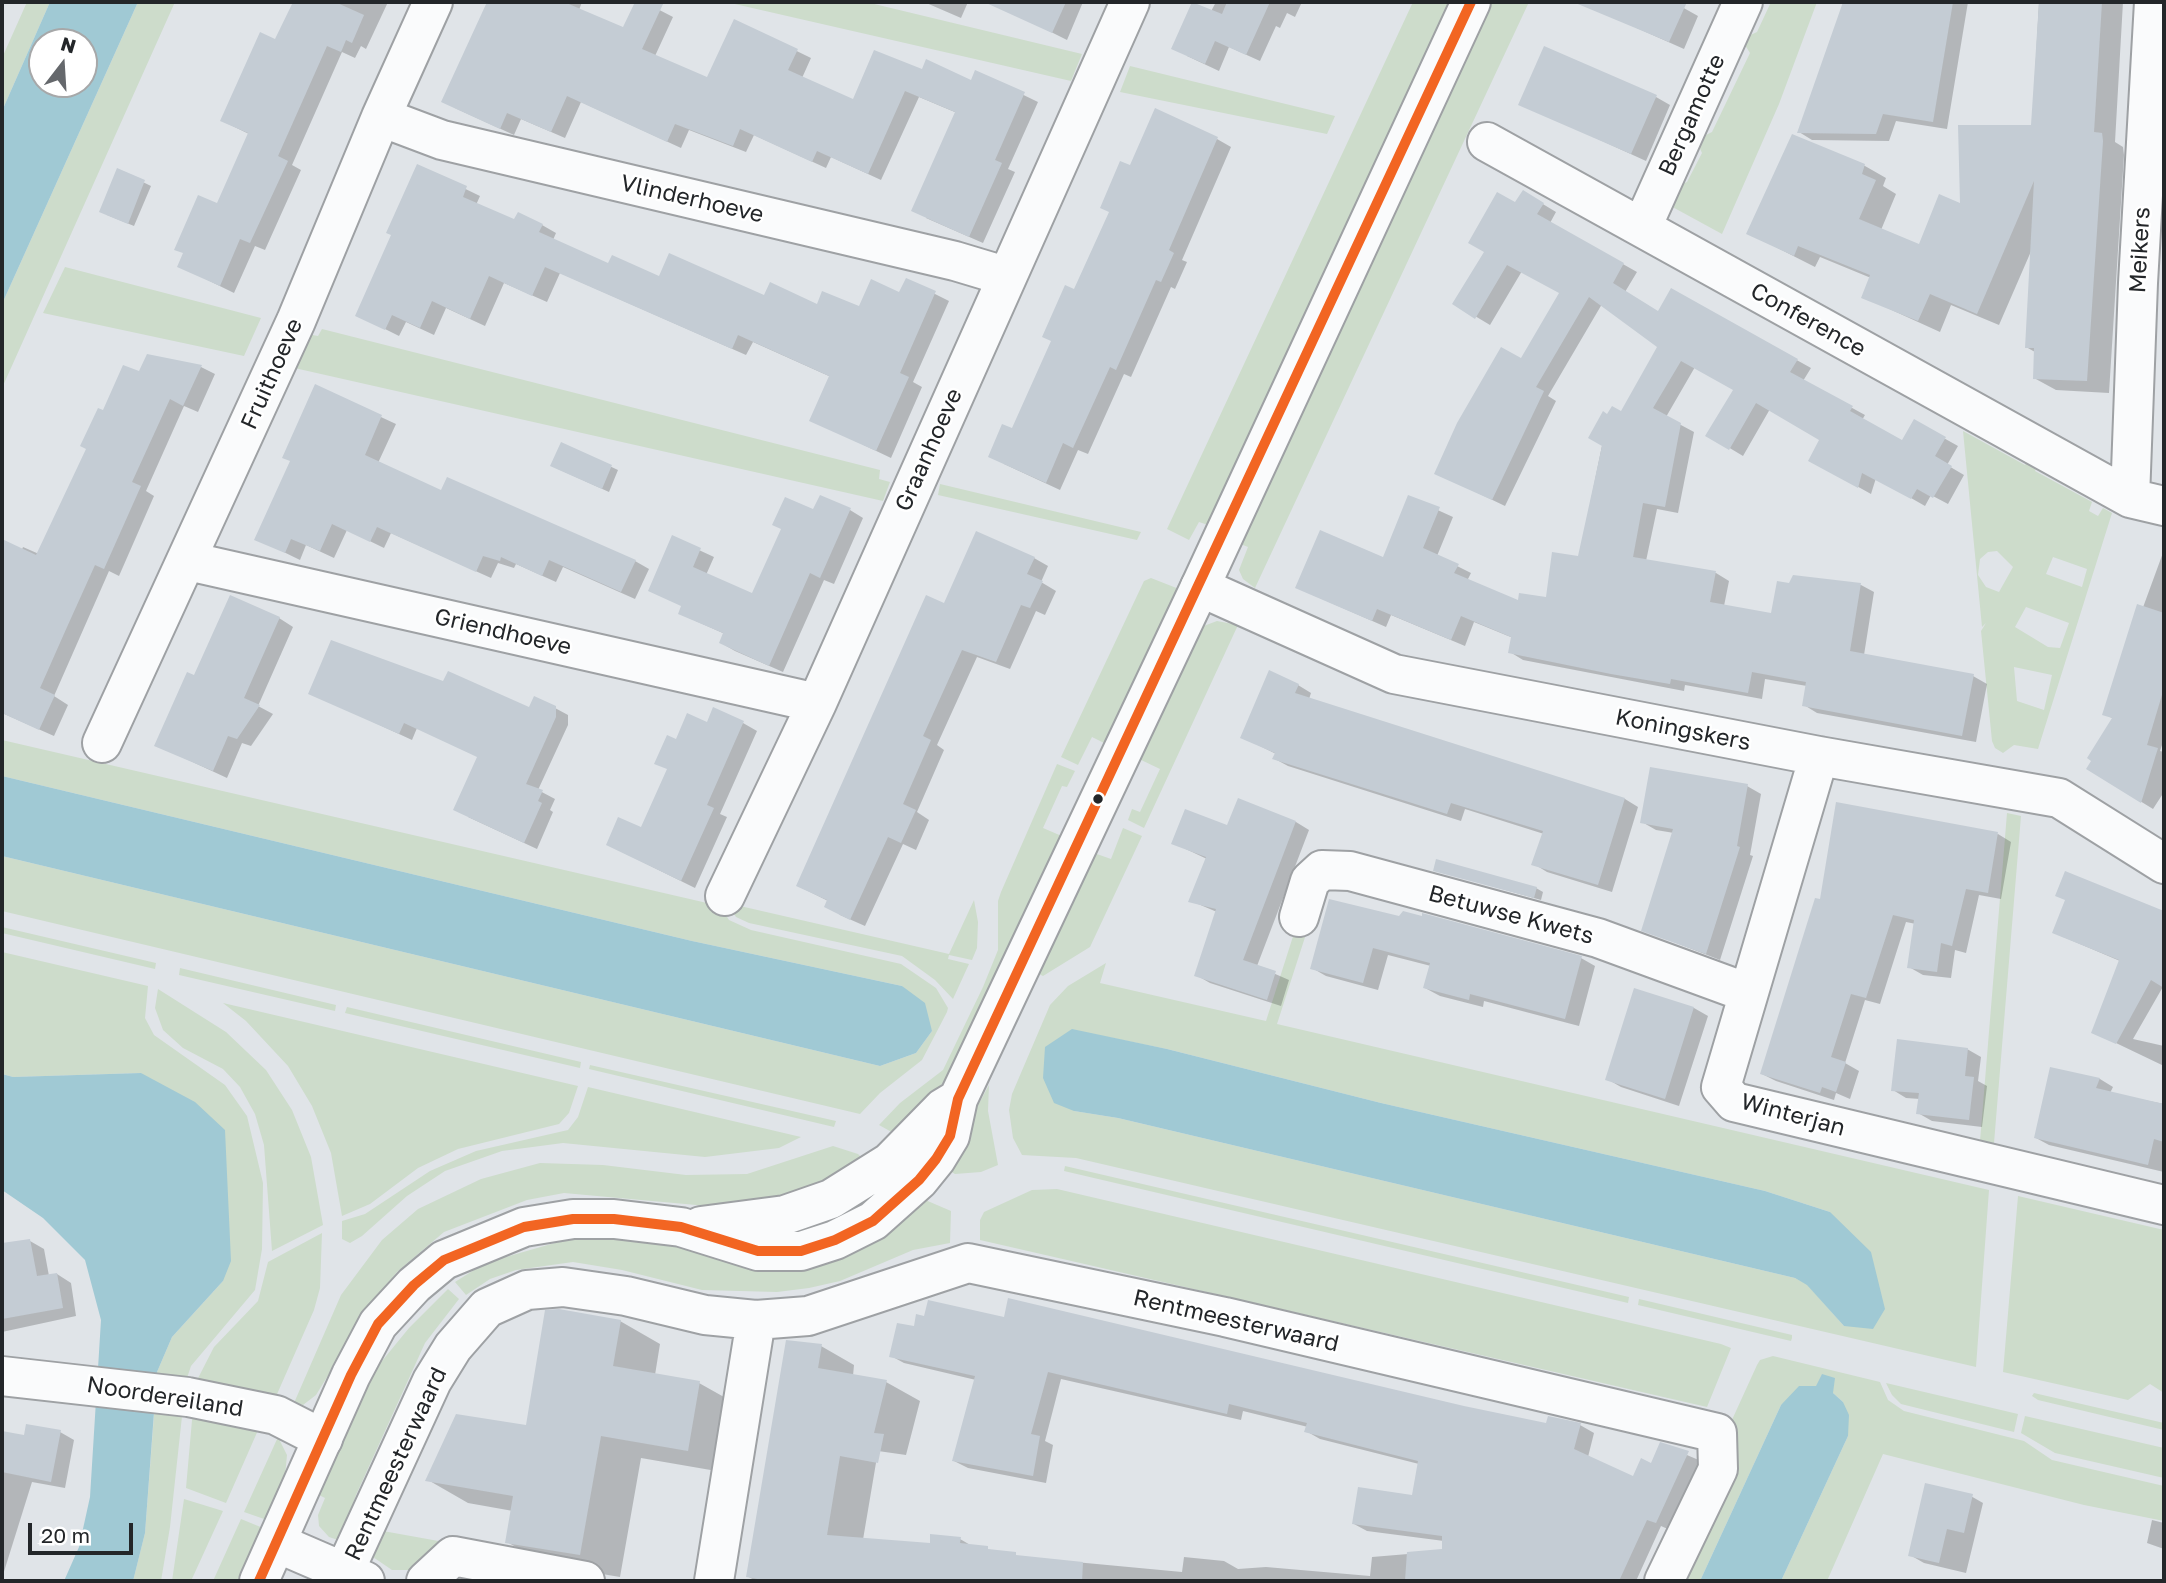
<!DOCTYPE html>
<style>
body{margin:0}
#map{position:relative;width:2166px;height:1583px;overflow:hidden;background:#e0e4e8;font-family:"Golos Text",sans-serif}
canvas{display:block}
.frame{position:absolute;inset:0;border:4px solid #232629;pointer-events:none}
.north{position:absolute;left:28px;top:28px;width:70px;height:70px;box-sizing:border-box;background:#fff;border:2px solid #a7a8a9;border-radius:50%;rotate:17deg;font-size:19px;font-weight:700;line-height:28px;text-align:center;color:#232629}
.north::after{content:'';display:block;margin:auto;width:24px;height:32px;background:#65686c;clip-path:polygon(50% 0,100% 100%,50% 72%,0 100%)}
.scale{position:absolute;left:28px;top:1523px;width:105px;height:32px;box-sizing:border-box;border:4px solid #232629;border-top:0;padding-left:9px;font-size:21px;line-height:24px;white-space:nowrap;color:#232629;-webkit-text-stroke:5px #fff;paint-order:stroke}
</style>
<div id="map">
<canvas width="2166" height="1583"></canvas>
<div class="frame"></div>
<div class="north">N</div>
<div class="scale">20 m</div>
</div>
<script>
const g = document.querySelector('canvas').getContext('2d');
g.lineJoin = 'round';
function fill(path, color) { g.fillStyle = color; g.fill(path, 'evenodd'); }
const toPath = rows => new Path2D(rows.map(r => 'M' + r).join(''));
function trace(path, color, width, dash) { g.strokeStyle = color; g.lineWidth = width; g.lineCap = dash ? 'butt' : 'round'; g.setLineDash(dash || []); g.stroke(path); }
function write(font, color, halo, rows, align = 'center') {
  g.font = font + ' "Golos Text",sans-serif'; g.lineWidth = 5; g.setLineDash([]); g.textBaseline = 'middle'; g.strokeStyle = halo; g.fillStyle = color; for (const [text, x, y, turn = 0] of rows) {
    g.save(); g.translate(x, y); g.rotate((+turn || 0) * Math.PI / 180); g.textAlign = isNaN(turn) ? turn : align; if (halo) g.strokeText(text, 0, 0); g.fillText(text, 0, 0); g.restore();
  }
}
fill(toPath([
 [27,2,50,2,2,111,2,58],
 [138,2,175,2,2,388,2,304],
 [726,2,866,2,1082,54,1071,81],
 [1413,2,1451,2,1208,525,1199,522,1189,540,1167,529],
 [1491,2,1529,2,1255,588,1243,579,1239,570,1248,547,1238,543],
 [1771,2,1817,2,1779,104,1722,234,1667,204,1672,188,1687,182,1702,153,1696,140,1712,132,1750,53,1743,42,1744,38,1757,32],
 [1130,66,1335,116,1327,134,1120,92],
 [65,267,261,318,244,356,43,313],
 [322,329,880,470,879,479,890,482,883,501,290,367,307,334,318,336],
 [1963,431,2025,465,2027,462,2036,468,2035,471,2092,502,2089,511,2098,516,2103,508,2112,513,2038,749,2014,745,2003,753,1995,748,1992,741,1981,631,1986,623,1982,627],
 [1997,551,2013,567,1999,592,1986,587,1978,575,1980,559,1988,552],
 [2053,557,2087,569,2082,587,2046,574],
 [2026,607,2069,623,2060,648,2048,647,2015,627],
 [2014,667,2052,675,2044,710,2017,701],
 [940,484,1141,532,1137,540,938,495],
 [1151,578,1179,589,1106,744,1092,737,1078,765,1061,757,1144,581],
 [1217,621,1238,625,1144,828,1128,820,1132,809,1140,812,1160,769,1137,758,1201,627],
 [2,740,720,906,729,920,751,930,901,964,936,988,948,1008,947,1012,922,1060,880,1093,860,1114,2,911,2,856,880,1066,916,1053,932,1031,902,986,692,941,2,776],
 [1057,764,1075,771,1067,787,1062,786,1043,828,1064,837,955,1066,923,1110,897,1135,879,1125,900,1103,943,1070,983,987,998,950,998,901,1001,892],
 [2007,813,2021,816,1994,1143,1980,1141],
 [1123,828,1142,836,1090,947,1043,976,1039,974,1094,853,1111,859],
 [974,900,978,922,977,948,972,960,949,955,948,959,969,964,953,999,935,980,902,956,749,923,736,917,727,903,949,954],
 [2,927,156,963,155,969,2,933],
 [1296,927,1307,931,1277,1024,1989,1190,1976,1367,1076,1158,1022,1155,1013,1138,1009,1110,1012,1094,1050,1005,1068,986,1106,963,1100,983,1266,1021],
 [1072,1030,1167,1049,1381,1103,1765,1191,1830,1212,1844,1326,1807,1284,1795,1278,1118,1118,1074,1111],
 [2,952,148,986,145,1018,154,1035,225,1085,247,1116,263,1183,262,1249,255,1290,191,1366,184,1387,156,1378,157,1372,172,1337,223,1281,141,1073,13,1077,2,1074],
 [180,968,336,1005,335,1011,179,975],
 [158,989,226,1032,266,1070,292,1110,311,1157,323,1225,272,1251,264,1145,255,1114,240,1087,223,1069,183,1048,163,1030,155,1008],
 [223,1003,578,1086,569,1113,559,1124,458,1149,418,1168,370,1204,342,1216,331,1153,312,1106,288,1066,246,1021],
 [347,1007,581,1062,580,1068,345,1013],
 [590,1065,836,1121,834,1127,589,1069],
 [989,1085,988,1111,998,1165,981,1172,955,1174,944,1167],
 [588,1087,801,1137,779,1148,705,1157,563,1143,502,1151,445,1171,407,1196,362,1236,350,1243,342,1239,342,1221,365,1214,430,1171,476,1151,568,1130,578,1117],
 [833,1146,858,1154,864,1160,809,1189,761,1202,707,1206,564,1193,527,1200,444,1232,397,1272,374,1301,316,1395,303,1405,294,1403,341,1295,382,1240,418,1209,481,1179,540,1163,603,1165,686,1175,747,1174],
 [1065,1166,1629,1297,1628,1303,1064,1171],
 [1057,1189,1721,1344,1731,1348,1707,1407,980,1240,980,1220,984,1212,1032,1190],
 [2018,1196,2164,1230,2164,1393,2150,1384,2128,1400,2003,1372],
 [923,1199,951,1211,950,1243,913,1250,840,1281,809,1288,777,1292,702,1290,622,1270,573,1262,516,1270,490,1279,466,1295,455,1282,485,1263,565,1240,639,1240,721,1254],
 [322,1233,320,1288,314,1310,274,1401,193,1388,214,1347,258,1301,268,1262],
 [448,1289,459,1299,425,1343,356,1495,342,1536,338,1540,329,1537,319,1526,318,1515,325,1498,317,1494,373,1372,409,1328],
 [1639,1299,1792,1335,1792,1338,1791,1341,1638,1305],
 [1773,1356,1880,1382,1888,1400,1904,1411,2024,1441,2052,1460,2164,1486,2164,1521,2084,1505,1883,1454,1827,1581,1781,1581,1848,1436,1843,1402,1833,1393,1816,1386,1781,1405,1700,1581,1676,1581,1726,1433,1757,1365,1760,1360],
 [1886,1383,2018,1414,2014,1432,1901,1404,1892,1395],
 [2034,1393,2164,1423,2164,1430,2038,1400,2032,1396],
 [155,1402,183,1407,170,1527,161,1581,133,1581,145,1533],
 [193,1409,259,1428,226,1503,186,1488],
 [2025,1416,2164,1448,2164,1478,2055,1453,2021,1433],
 [278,1437,287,1455,285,1476,267,1520,244,1512],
 [184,1499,223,1511,191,1581,172,1581],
 [241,1519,263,1528,239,1581,213,1581],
 [383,1531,444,1542,424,1564,409,1570,392,1570,370,1555]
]), '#cddccb');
fill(toPath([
 [50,2,138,2,2,304,2,111],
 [42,42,84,42,84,84,42,84],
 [2,776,692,941,902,986,925,1003,932,1031,916,1053,880,1066,2,856],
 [1072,1029,1167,1049,1381,1103,1765,1191,1830,1212,1871,1252,1885,1309,1873,1329,1844,1326,1807,1285,1795,1278,1118,1118,1074,1111,1054,1103,1043,1078,1045,1047],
 [141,1073,195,1102,225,1130,231,1261,223,1281,172,1337,157,1372,145,1533,133,1581,64,1581,79,1547,90,1497,101,1320,85,1260,43,1218,2,1190,2,1074,13,1077],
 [1822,1374,1835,1378,1833,1393,1843,1402,1849,1415,1848,1436,1781,1581,1700,1581,1781,1405,1799,1386,1816,1386]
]), '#a0c9d4');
fill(toPath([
 [295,2,388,2,366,49,361,46,355,58,342,52,292,165,301,170,265,250,255,246,234,293,179,266,217,205,249,134,222,121,276,41],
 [497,2,582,2,579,10,624,29,636,2,644,2,673,17,655,56,708,80,735,21,811,58,802,78,854,101,923,71,972,82,976,72,1038,102,1008,169,1015,172,983,243,926,218,957,113,919,97,881,180,831,157,826,168,754,135,746,152,689,130,681,148,581,102,565,138,521,119,514,135,457,109,444,102],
 [924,2,968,2,961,18],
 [1021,2,1083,2,1067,40,1015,14],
 [1216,2,1302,2,1295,17,1287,13,1280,28,1276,26,1260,61,1229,47,1219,71,1187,56],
 [1618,2,1673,2,1698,16,1684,49,1612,17],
 [1845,2,1968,2,1947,129,1896,121,1889,141,1812,140,1799,132],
 [2039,2,2123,2,2115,142,2123,147,2124,155,2109,393,2056,390,2034,378,2035,352,2026,347,2032,249,1999,325,1951,305,1940,332,1863,297,1871,278,1820,257,1815,267,1748,233,1793,136,1865,166,1886,178,1883,186,1896,194,1881,230,1920,246,1962,205,2032,127],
 [1656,97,1670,105,1646,161,1521,104],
 [1217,139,1231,147,1182,260,1187,262,1175,289,1171,287,1131,377,1124,374,1088,454,1078,450,1060,490,1004,464,1013,430,1131,168],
 [418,166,480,196,476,205,515,221,542,225,556,233,553,240,609,265,660,278,817,306,860,308,900,295,907,280,949,301,913,382,922,387,891,458,811,420,831,377,753,342,746,355,560,273,547,302,504,283,485,326,446,308,434,335,406,322,399,336,357,315,393,235],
 [118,170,151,186,134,226,107,215],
 [1523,192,1556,212,1550,223,1637,272,1625,292,1658,313,1671,290,1811,368,1803,381,1865,415,1862,420,1903,443,1915,422,1958,446,1947,465,1964,475,1948,504,1931,495,1925,506,1876,478,1871,494,1810,460,1821,440,1770,409,1743,456,1708,435,1736,390,1695,367,1666,417,1694,432,1678,513,1657,509,1646,561,1716,573,1729,581,1724,606,1773,615,1794,577,1861,585,1874,592,1864,655,1973,676,1987,684,1976,742,1817,713,1804,705,1807,686,1765,679,1762,699,1685,685,1684,691,1523,660,1510,652,1513,638,1474,622,1465,646,1391,615,1386,627,1297,588,1384,559,1409,497,1453,517,1437,556,1471,573,1467,581,1519,602,1547,599,1579,558,1608,416,1621,413,1659,347,1602,304,1548,396,1556,401,1505,506,1436,473,1521,361,1562,293,1522,271,1490,325,1455,304],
 [201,367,215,374,198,412,184,406,146,491,154,496,119,576,109,571,54,696,68,705,54,736,2,713,2,596,23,547,39,554,104,412,140,374],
 [316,387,396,424,378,463,442,492,635,561,649,569,635,599,563,567,556,582,516,564,514,568,498,563,491,578,391,533,384,548,347,530,334,558,306,545,300,560,257,539,292,462],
 [562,444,618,470,609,492,558,469],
 [850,510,863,518,834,584,824,580,783,672,735,651,721,643,725,634,680,614,683,607,673,538,714,557,706,575,753,596,814,512],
 [2164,550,2164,739,2160,751,2164,752,2164,792,2153,809,2140,801,2114,719,2104,714],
 [1034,558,1048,566,1041,582,1056,591,1045,615,1036,611,1010,669,977,657,937,745,944,750,917,812,929,820,916,850,903,844,865,926,840,915,828,901,798,886,945,606],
 [279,618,293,627,258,706,273,714,251,746,242,743,227,778,156,745,195,677],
 [444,684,529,710,555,708,568,715,568,725,538,790,555,799,550,810,553,812,537,849,468,817,479,757,417,728,412,740,310,693],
 [1298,685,1311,693,1309,699,1625,799,1638,807,1612,892,1547,872,1534,864,1544,834,1465,809,1461,821,1288,766,1275,759,1276,754,1242,737],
 [743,723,757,731,720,814,727,817,695,888,608,845,642,829,668,770,677,741,708,724],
 [1747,786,1761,794,1750,855,1753,856,1720,960,1643,930,1674,833,1656,830,1642,822],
 [1296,822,1309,830,1257,966,1289,980,1281,1006,1210,983,1196,975,1217,912,1191,901,1207,859,1173,843,1228,827],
 [1998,834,2011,842,2001,899,1979,895,1966,953,1955,950,1951,978,1923,975,1909,967,1916,924,1906,922,1880,1004,1865,1000,1845,1063,1859,1071,1850,1099,1836,1093,1834,1100,1776,1081,1762,1074,1822,902],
 [1435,870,1536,888,1543,892,1541,900],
 [2153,909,2164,915,2164,985,2133,1039,2164,1046,2164,1066,2093,1032,2120,961,2054,933],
 [1400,918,1581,958,1595,966,1579,1026,1484,1001,1483,1007,1440,996,1425,988,1431,966,1388,955,1378,990,1326,976,1312,968],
 [1636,990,1694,1008,1708,1016,1679,1106,1621,1087,1607,1079],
 [1967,1049,1981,1057,1978,1081,1987,1086,1982,1127,1932,1121,1918,1113,1920,1099,1906,1098,1893,1090],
 [2051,1069,2100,1079,2113,1087,2110,1093,2164,1104,2164,1172,2049,1145,2036,1138],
 [2,1239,5,1245,30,1241,44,1249,49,1276,57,1274,71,1283,76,1316,2,1332],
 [620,1321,660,1344,655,1375,699,1383,740,1406,728,1473,641,1458,620,1577,548,1565,507,1542,513,1511,468,1503,428,1480,527,1427],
 [821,1346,854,1365,853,1376,886,1382,920,1401,906,1455,878,1451,856,1581,756,1581,747,1576],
 [891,1356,1463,1407,1547,1425,1580,1425,1594,1433,1588,1457,1634,1478,1652,1465,1661,1444,1701,1461,1670,1530,1661,1526,1636,1581,871,1581,875,1540,931,1545,960,1539,972,1546,1022,1557,1182,1572,1184,1557,1224,1561,1238,1569,1266,1567,1370,1576,1372,1557,1444,1551,1444,1541,1367,1531,1354,1524,1413,1497,1419,1464,1320,1439,1306,1431,1308,1427,1243,1411,1241,1420,1061,1379,1045,1441,1053,1445,1046,1483,968,1468,954,1461,976,1380,904,1363],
 [2,1432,25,1437,60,1432,74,1440,65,1488,32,1482,2,1578],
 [1969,1495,1983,1503,1966,1573,1924,1563,1910,1555],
 [2152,1520,2164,1523,2164,1549,2147,1543]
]), '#0003');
fill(toPath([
 [293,2,335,2,364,15,352,43,346,40,341,52,327,46,278,156,288,161,250,243,240,239,220,286,177,267,183,253,174,250,198,195,217,203,248,133,220,121,260,32,275,39],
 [487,2,564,2,623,27,635,2,664,2,642,49,707,77,734,19,798,49,788,70,853,99,874,50,922,69,926,59,971,80,975,70,1025,92,995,160,1002,163,969,237,911,211,955,112,905,91,868,174,817,151,812,162,740,129,733,146,675,124,667,142,567,96,551,132,507,113,500,129,441,102],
 [984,2,1066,2,1052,33],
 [1192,2,1222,14,1227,2,1270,2,1246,55,1215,41,1205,64,1171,49],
 [1573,2,1687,2,1669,42],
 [1843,2,1953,2,1933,122,1883,114,1876,134,1797,133],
 [2039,2,2102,2,2094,132,2102,133,2103,141,2087,381,2033,379,2034,348,2025,348,2034,181,1977,314,1930,294,1918,321,1861,298,1870,275,1798,246,1794,256,1746,234,1792,134,1865,164,1862,174,1876,180,1859,219,1919,244,1939,194,1960,203,1958,125,2031,125],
 [1544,46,1657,95,1631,154,1518,105],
 [1155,108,1218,137,1169,250,1174,253,1161,282,1156,280,1116,370,1110,367,1073,448,1063,443,1046,483,988,457,1002,424,1012,428,1051,341,1042,337,1065,285,1074,289,1109,212,1100,208,1120,161,1130,165],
 [417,164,467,186,463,197,514,219,518,212,543,224,539,232,608,263,612,255,659,276,669,253,764,295,770,282,817,304,822,291,859,306,871,279,899,292,906,278,936,291,900,373,909,377,876,451,809,421,829,376,738,335,732,349,545,267,532,296,489,276,470,319,432,301,420,328,392,315,385,330,355,316,391,235,386,233],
 [117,168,145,180,128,224,99,212],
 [1523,190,1544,203,1537,214,1624,263,1613,283,1658,311,1671,288,1798,359,1790,372,1853,406,1850,411,1902,440,1914,419,1946,437,1935,456,1952,466,1933,498,1917,489,1911,499,1862,473,1858,488,1808,461,1819,440,1756,403,1729,450,1705,436,1733,390,1681,361,1653,408,1681,423,1665,507,1643,503,1633,557,1716,571,1710,602,1771,613,1777,581,1789,583,1793,575,1861,583,1850,651,1974,674,1962,736,1802,706,1806,682,1752,672,1748,693,1671,679,1670,684,1611,674,1508,653,1511,637,1461,616,1451,640,1377,609,1372,621,1295,588,1320,530,1383,557,1408,495,1440,507,1423,548,1459,564,1454,573,1518,600,1519,593,1546,597,1552,552,1578,556,1602,446,1588,438,1603,411,1607,414,1612,406,1621,411,1657,347,1589,297,1536,387,1544,391,1492,500,1434,474,1457,423,1501,347,1521,358,1559,293,1507,265,1475,319,1452,304,1484,252,1468,243,1497,192,1515,202],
 [147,354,202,365,183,406,170,399,132,482,141,486,104,569,95,565,67,627,40,688,55,695,39,730,2,713,2,539,36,555,86,449,80,446,98,408,103,410,123,365,139,371],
 [315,384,382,415,365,455,441,490,447,477,636,560,621,592,549,560,542,576,501,557,500,561,483,556,476,572,377,527,370,542,332,524,320,551,291,539,285,553,254,540,290,461,282,458],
 [561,442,612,465,602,489,550,466],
 [820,495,851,508,820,578,810,573,769,666,719,643,723,633,678,614,681,606,648,591,672,535,701,548,693,567,752,593,781,529,772,525,785,497,813,509],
 [976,531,1035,557,1027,574,1043,581,1030,608,1021,605,996,662,962,650,923,736,931,740,903,804,916,810,901,843,888,837,850,920,824,907,827,900,796,886,926,595,944,603],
 [230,595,280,617,244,698,260,705,237,739,228,736,213,771,154,746,187,672,194,675],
 [2137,604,2164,613,2164,688,2147,745,2158,748,2141,803,2086,769,2091,761,2087,758,2112,718,2102,715],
 [331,640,443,681,448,671,529,707,534,696,556,706,556,717,526,784,543,790,538,801,542,803,524,843,453,810,477,757,404,723,399,734,308,694],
 [1269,670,1299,684,1295,693,1625,798,1598,885,1531,865,1543,831,1451,803,1447,814,1272,759,1275,753,1240,738],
 [713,707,744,721,707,805,714,808,681,881,606,845,618,817,641,827,667,769,654,764,667,735,676,739,687,713,707,722],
 [1650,767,1748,784,1737,846,1740,847,1706,954,1641,931,1673,829,1640,823],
 [1238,798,1296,821,1243,960,1276,971,1267,1000,1194,976,1216,909,1188,902,1206,857,1171,844,1185,809,1227,825],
 [1836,802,1998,832,1988,893,1966,889,1952,946,1941,943,1937,972,1907,968,1914,920,1893,915,1866,998,1851,994,1831,1057,1846,1062,1836,1092,1822,1087,1820,1093,1760,1074,1815,898,1820,899],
 [1436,859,1537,887,1534,898,1433,871],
 [2065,871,2164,911,2164,988,2151,980,2116,1044,2091,1033,2119,960,2052,933,2065,900,2055,896],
 [1329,899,1399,916,1403,911,1422,916,1422,913,1582,956,1565,1019,1470,994,1469,1000,1423,988,1430,963,1373,948,1363,983,1310,969],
 [1634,988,1694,1007,1665,1099,1605,1080],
 [1897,1039,1968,1048,1965,1076,1974,1077,1969,1120,1916,1114,1919,1093,1891,1091],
 [2050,1067,2100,1078,2096,1088,2164,1104,2164,1142,2154,1139,2148,1165,2034,1138],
 [30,1239,37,1276,57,1273,63,1308,2,1319,2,1243],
 [1008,1298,1464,1406,1546,1423,1548,1416,1581,1423,1574,1449,1633,1476,1641,1458,1651,1463,1660,1442,1689,1451,1656,1523,1647,1520,1619,1581,1405,1581,1407,1552,1442,1549,1442,1536,1352,1524,1358,1487,1412,1495,1418,1461,1304,1432,1307,1423,1229,1404,1227,1414,1048,1372,1031,1434,1040,1436,1033,1476,952,1461,975,1376,889,1357,897,1323,914,1326,916,1314,924,1316,928,1300,1004,1317],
 [559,1309,621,1320,613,1366,700,1381,688,1451,601,1436,580,1555,505,1543,513,1496,425,1481,456,1414,526,1425,545,1310],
 [786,1340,822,1344,818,1368,887,1380,874,1433,884,1434,878,1463,840,1456,827,1535,930,1543,930,1534,961,1537,960,1543,988,1546,988,1549,1016,1552,1016,1555,1083,1562,1082,1581,769,1581,746,1577],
 [26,1424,61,1430,51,1482,2,1472,2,1431,24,1435],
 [1925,1483,1973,1494,1964,1533,1947,1529,1939,1563,1908,1556]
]), '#c4ccd4');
const street = toPath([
 [381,117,442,140,955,261,1005,276],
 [1487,142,2130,498,2164,506],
 [1642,227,1743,2],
 [2130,498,2138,283,2154,2],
 [188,561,817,703],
 [1200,587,1394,674,1819,756,2059,798,2164,864],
 [102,743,296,321,381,117,433,2],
 [1819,756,1721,1087,1734,1102,2164,1205],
 [725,896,817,703,1130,2],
 [1299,917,1310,881,1322,870,1350,871,1598,938,1748,993],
 [2,1376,188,1397,276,1415,323,1439],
 [277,1543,365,1581],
 [340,1581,432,1381,453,1347,487,1308,527,1290,563,1287,626,1296,705,1315,756,1320,808,1316,968,1263,1225,1317,1717,1433,1718,1469,1664,1581],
 [426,1581,453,1556,585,1581],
 [714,1581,756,1320]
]);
const secondary = toPath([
 [701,1226,785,1215,831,1199,890,1162,943,1108,958,1099],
 [259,1581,351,1375,378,1324,414,1285,444,1260,524,1227,573,1219,614,1219,681,1227,758,1251,801,1251,835,1240,873,1221,919,1180,936,1159,950,1136,958,1099,1200,587,1471,2]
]);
trace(street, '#9ea1a4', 42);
trace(secondary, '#9ea1a4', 42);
trace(street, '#fafbfc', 38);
trace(secondary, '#fafbfc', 38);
trace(toPath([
 [259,1581,351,1375,378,1324,414,1285,444,1260,524,1227,573,1219,614,1219,681,1227,758,1251,801,1251,835,1240,873,1221,919,1180,936,1159,950,1136,958,1099,1471,2]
]), '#f26522', 10);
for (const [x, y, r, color] of [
 [1098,799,6,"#232629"]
]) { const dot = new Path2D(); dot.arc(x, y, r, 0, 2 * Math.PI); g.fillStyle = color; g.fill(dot); trace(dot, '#fff', 2.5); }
write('23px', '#232629', '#fff', [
 ["Bergamotte",1692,115,-66],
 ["Vlinderhoeve",692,199,13],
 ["Meikers",2140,250,-87],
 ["Conference",1808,320,29],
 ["Fruithoeve",272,374,-66],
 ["Graanhoeve",929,450,-66],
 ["Griendhoeve",503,632,13],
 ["Koningskers",1683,730,11],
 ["Betuwse Kwets",1511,915,15],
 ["Winterjan",1793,1115,15],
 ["Rentmeesterwaard",1236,1321,13],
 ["Noordereiland",165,1397,9],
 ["Rentmeesterwaard",396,1464,-65]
]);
</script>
